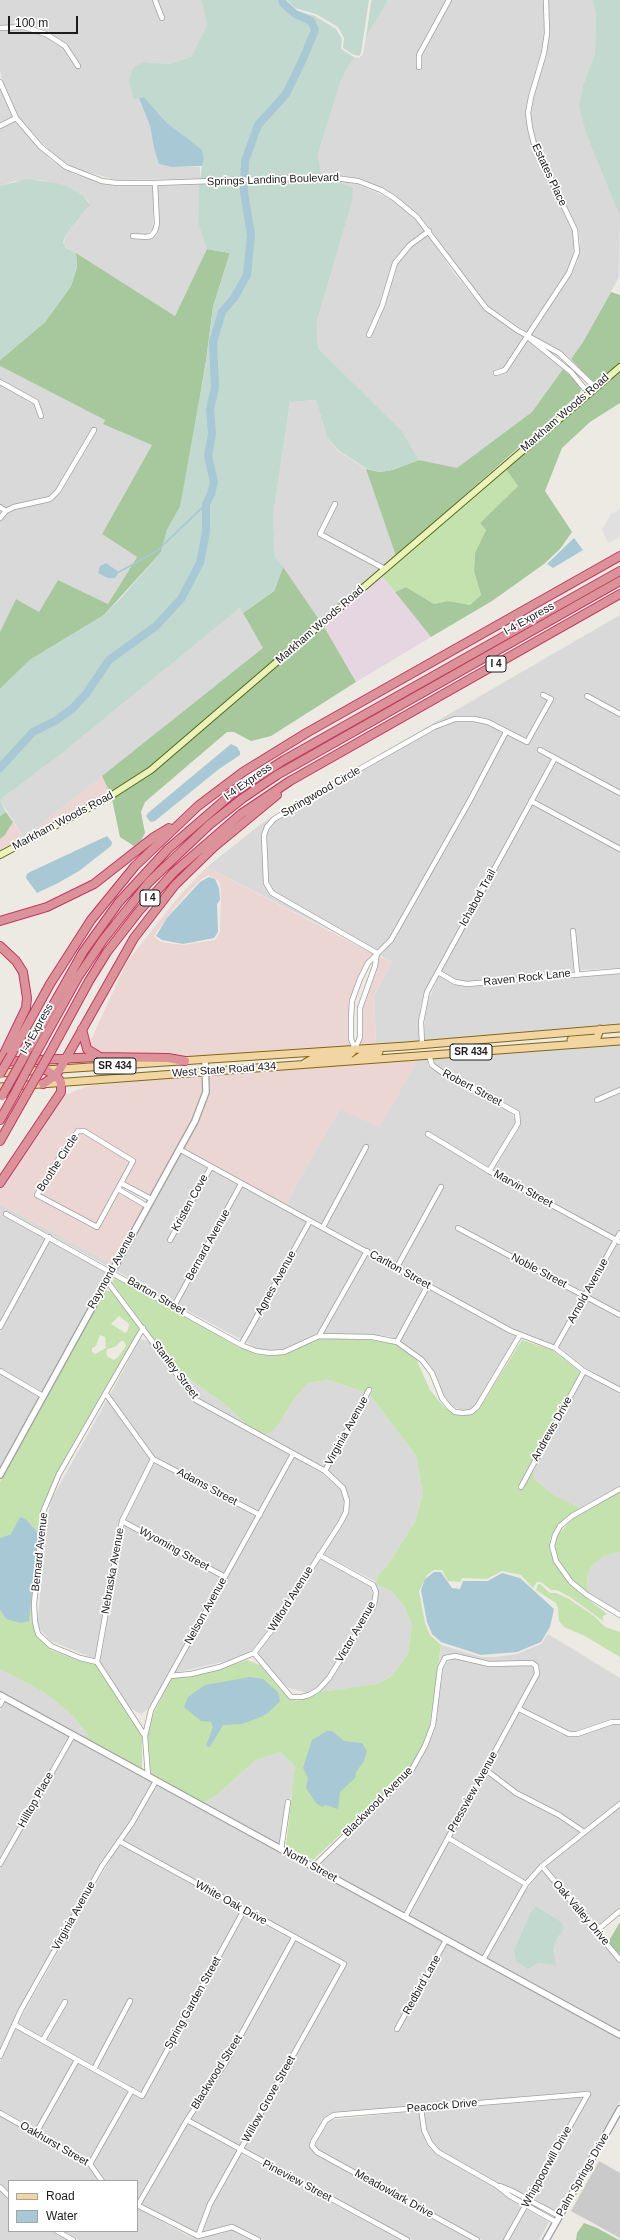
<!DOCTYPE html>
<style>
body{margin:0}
#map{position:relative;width:620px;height:2240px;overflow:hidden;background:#edeae3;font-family:Arial,sans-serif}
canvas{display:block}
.legend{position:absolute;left:8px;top:2180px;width:130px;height:52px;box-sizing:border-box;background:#fff;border:1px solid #a4a4a4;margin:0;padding:5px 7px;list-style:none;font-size:12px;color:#1c1c1c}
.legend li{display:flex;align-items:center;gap:8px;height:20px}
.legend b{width:20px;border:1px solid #a4a4a4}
.scale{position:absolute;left:8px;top:16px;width:70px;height:18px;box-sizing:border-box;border:2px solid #1c1c1c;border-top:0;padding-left:5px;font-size:12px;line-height:14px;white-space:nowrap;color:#1c1c1c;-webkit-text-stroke:3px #fff;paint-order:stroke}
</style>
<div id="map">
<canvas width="620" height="2240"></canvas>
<ul class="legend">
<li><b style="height:5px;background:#f1d5a3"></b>Road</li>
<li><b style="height:11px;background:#a8c8d6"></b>Water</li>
</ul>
<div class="scale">100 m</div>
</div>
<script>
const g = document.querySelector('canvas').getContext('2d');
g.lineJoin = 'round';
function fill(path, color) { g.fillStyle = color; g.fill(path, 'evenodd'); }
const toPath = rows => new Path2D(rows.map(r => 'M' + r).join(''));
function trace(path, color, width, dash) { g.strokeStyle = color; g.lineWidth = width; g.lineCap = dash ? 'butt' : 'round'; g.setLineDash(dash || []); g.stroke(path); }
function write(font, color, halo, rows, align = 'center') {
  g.font = font + ' Arial,sans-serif'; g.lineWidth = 3.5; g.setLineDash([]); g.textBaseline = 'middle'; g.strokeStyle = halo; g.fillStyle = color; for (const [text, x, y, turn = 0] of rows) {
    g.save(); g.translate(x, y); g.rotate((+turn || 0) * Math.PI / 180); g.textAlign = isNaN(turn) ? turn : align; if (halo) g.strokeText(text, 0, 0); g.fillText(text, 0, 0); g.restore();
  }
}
fill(toPath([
 [0,0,152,0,161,21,165,19,157,0,201,0,207,25,191,57,169,64,144,62,134,98,139,98,150,126,154,148,172,167,200,167,200,179,117,180,76,169,55,156,18,117,3,85,0,70,0,30,24,30,45,36,63,48,77,69,81,66,67,44,48,31,24,25,0,25],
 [388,0,446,0,417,54,417,70,422,70,422,56,452,0,544,0,544,33,541,53,528,97,526,113,527,128,532,145,573,232,575,242,572,261,567,272,527,332,488,306,458,269,430,228,419,215,396,196,359,178,321,173,318,154,341,80,354,57,359,58,363,54,366,38],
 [549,0,593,0,596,16,595,53,583,85,588,139,620,217,619,277,583,342,571,359,561,351,531,335,571,274,577,262,580,242,578,229,536,143,532,127,531,113,533,97,546,54,549,33],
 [0,90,13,117,0,123],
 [15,122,51,160,74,174,101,183,116,186,153,186,153,229,146,234,131,234,131,239,147,240,153,237,158,231,159,224,158,186,199,184,198,223,208,248,175,316,63,245,67,233,88,208,89,202,83,195,69,187,39,180,15,181,0,186,0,129],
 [334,180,357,184,393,200,415,219,425,231,408,243,393,262,375,317,366,337,370,339,380,319,397,264,411,247,428,235,454,273,484,310,524,337,563,369,532,412,457,469,419,460,402,431,318,348,317,321,352,202,339,183],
 [0,366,105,420,103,423,152,445,102,534,137,557,108,604,58,580,39,612,16,599,0,632,0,386,34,404,39,419,44,417,37,400,0,379],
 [316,400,327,437,338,451,366,469,396,556,385,566,323,533,338,502,334,500,318,533,319,537,380,569,320,621,275,557,273,516,290,402],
 [240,608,264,648,24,838,0,800,61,754],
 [620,615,620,711,586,693,584,697,620,717,620,790,539,746,537,751,551,759,425,991,420,1007,419,1041,376,1044,374,996,392,962,380,955,393,941,471,803,506,735,528,745,553,700,552,697,541,692,539,696,547,700,526,738,489,719,474,716,455,717,433,725,363,764],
 [473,721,487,724,502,733,467,801,390,939,377,950,274,891,269,882,266,835,276,821,311,799,435,729,455,722],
 [556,761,620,796,620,846,535,800],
 [532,804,620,852,620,968,579,970,575,928,571,929,574,971,467,982,456,980,441,971],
 [287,808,273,818,261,834,264,885,271,895,349,940,207,867,261,824],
 [620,974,620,1023,424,1041,425,1008,439,976,454,985,467,987],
 [620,1044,620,1087,594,1099,596,1104,620,1092,620,1229,615,1237,493,1169,519,1128,521,1120,519,1112,513,1107,445,1071,434,1063,432,1057],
 [419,1058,427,1058,429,1067,442,1076,510,1112,516,1120,514,1126,489,1167,428,1131,425,1135,490,1174,613,1242,584,1292,457,1224,455,1229,581,1297,554,1345,512,1329,400,1266,444,1186,440,1184,396,1264,326,1226,369,1146,365,1144,322,1224,286,1205,301,1176,340,1109],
 [180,1153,207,1168,167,1241,171,1243,211,1170,238,1185,173,1302,115,1270],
 [242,1187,307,1222,242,1340,177,1305],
 [0,1204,113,1264,111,1268,6,1211,3,1215,45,1238,0,1322],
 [311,1224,363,1253,318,1333,284,1349,270,1351,258,1349,246,1342],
 [49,1240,108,1273,43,1392,0,1368,0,1333],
 [617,1244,620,1246,620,1312,588,1295],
 [368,1255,424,1286,396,1339,389,1336,324,1333],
 [428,1289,516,1337,475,1406,471,1409,463,1411,450,1405,444,1396,434,1371,424,1358,400,1341],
 [585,1299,620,1318,620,1387,586,1368,559,1347],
 [140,1339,149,1341,195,1402,289,1455,259,1511,155,1457,110,1395],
 [175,1368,227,1406,249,1427,198,1398],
 [585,1374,620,1394,620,1486,580,1508,554,1495,534,1479,533,1468],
 [0,1375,40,1397,0,1470],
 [328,1380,365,1392,324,1468,259,1433,281,1421,292,1402,308,1383],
 [370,1395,416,1456,423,1493,415,1522,387,1566,379,1574,377,1584,391,1591,404,1606,412,1625,408,1653,393,1675,377,1684,319,1692,332,1678,376,1607,378,1597,375,1581,323,1554,343,1523,348,1513,350,1501,345,1486,328,1470],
 [107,1400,150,1460,119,1522,95,1659,51,1641,39,1628,38,1622,44,1537,51,1500],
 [294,1457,323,1474,341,1490,345,1501,344,1511,339,1521,269,1630,252,1650,231,1660,174,1673],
 [154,1463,256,1516,224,1574,126,1520],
 [124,1525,221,1578,149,1708,141,1714,130,1708,100,1662],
 [620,1552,620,1612,588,1593,587,1577,591,1567,604,1556],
 [320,1558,371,1587,373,1597,371,1604,327,1677,316,1688,308,1693,289,1688,283,1684,257,1652,273,1633],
 [548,1634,620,1678,620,1719,611,1719,576,1731,570,1731,522,1708,540,1674,539,1665,533,1661,490,1662,455,1653,445,1655,439,1663,441,1645,481,1657,495,1657,517,1654,541,1644],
 [455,1658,489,1667,527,1665,534,1668,535,1673,404,1914,318,1867,413,1772,427,1748,435,1726,444,1663],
 [0,1669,45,1693,73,1716,88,1735,86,1739,0,1692],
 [5,1701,67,1734,68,1737,0,1859,0,1711],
 [519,1713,560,1734,569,1736,576,1736,612,1724,620,1725,620,1801,584,1829,560,1813,517,1791,489,1769],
 [74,1738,153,1782,130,1822,100,1865,0,2050,0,1869],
 [280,1752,295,1766,293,1790,290,1799,286,1799,280,1843,277,1844,203,1803,218,1794,256,1760],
 [486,1774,514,1795,557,1817,580,1833,543,1863,526,1881,451,1837],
 [157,1784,443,1941,393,2030,397,2033,447,1944,620,2038,620,2101,556,2211,532,2198,590,2096,590,2091,334,2113,324,2118,309,2145,315,2154,472,2240,413,2240,244,2149,347,1963,122,1840],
 [620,1807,620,1908,597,1928,546,1866],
 [448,1842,522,1885,482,1956,408,1916],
 [119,1844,241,1912,141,2092,97,2067,133,2000,129,1998,93,2065,46,2039,68,2001,64,1998,42,2037,18,2023],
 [542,1870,620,1964,620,2032,486,1958,519,1899],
 [536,1906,551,1916,560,1936,555,1943,555,1951,547,1964,538,1963,514,1950,530,1913],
 [245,1914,291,1939,224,2061,187,2116,137,2201,137,2181,106,2181,93,2163,132,2094,143,2099],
 [295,1941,340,1965,239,2147,191,2119,228,2063],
 [16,2028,74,2061,35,2130,0,2110,0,2061],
 [78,2063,128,2091,89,2160,39,2132],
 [584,2097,528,2196,497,2183,440,2150,432,2142,427,2130,424,2111],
 [419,2111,422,2132,427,2145,436,2154,495,2187,522,2206,503,2240,483,2240,318,2150,315,2145,329,2120],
 [0,2116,88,2166,99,2181,9,2181,9,2192,0,2183],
 [188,2123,237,2151,208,2203,196,2233,141,2204],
 [241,2154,401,2240,263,2240,232,2224,201,2233,212,2205],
 [0,2190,9,2200,9,2231,52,2231,68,2240,0,2240],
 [137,2208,188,2236,199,2239,227,2229,236,2231,252,2240,79,2240,63,2231,137,2231],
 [526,2209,549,2222,539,2240,508,2240]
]), '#dad9d9');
fill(toPath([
 [102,776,110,793,0,852,0,839,5,835,13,822,24,838],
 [207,867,373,954,366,962,358,978,350,1000,348,1039,351,1046,180,1057,101,1054,88,1046,127,962,179,896],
 [208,875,219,881,221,889,220,932,215,940,183,945,161,942,154,936,176,906,199,881],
 [379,956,392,962,374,996,376,1044,359,1045,363,1037,362,1008,378,967],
 [419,1058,380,1128,340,1109,301,1176,286,1205,183,1148,206,1101,209,1074,300,1069],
 [204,1074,203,1092,193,1120,150,1195,125,1181,134,1165,134,1158,85,1129,79,1128,74,1130,35,1194,36,1198,95,1230,99,1228,119,1193,144,1207,113,1264,0,1204,0,1189,45,1126,62,1096,88,1086],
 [77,1134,83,1134,130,1162,96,1224,41,1194]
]), '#ecd6d4');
fill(toPath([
 [381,575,431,637,356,682,323,625]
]), '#e5d6e1');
fill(toPath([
 [599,2161,620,2173,620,2238,571,2211]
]), '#cacaca');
fill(toPath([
 [505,468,518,486,480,523,486,530,475,553,474,571,481,595,470,605,448,601,434,604,406,587,395,592,381,575],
 [115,1278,119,1278,238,1347,255,1354,269,1356,284,1354,321,1338,371,1340,396,1344,416,1359,430,1390,445,1408,461,1416,472,1414,479,1409,522,1340,552,1350,580,1372,517,1488,522,1490,533,1468,534,1479,554,1495,580,1508,594,1501,571,1514,559,1525,550,1539,549,1548,554,1562,569,1584,607,1614,603,1616,603,1621,570,1597,557,1590,551,1590,541,1582,537,1582,533,1588,521,1575,502,1571,487,1579,462,1578,460,1582,448,1581,442,1570,434,1570,427,1575,419,1591,425,1623,430,1635,441,1645,430,1725,423,1745,408,1771,313,1860,286,1846,295,1766,280,1752,256,1760,218,1794,203,1803,151,1774,147,1735,150,1721,171,1678,220,1669,247,1660,260,1665,285,1695,296,1701,310,1697,319,1692,377,1684,393,1675,408,1653,412,1625,404,1606,391,1591,376,1584,379,1574,387,1566,415,1522,423,1493,416,1456,370,1395,373,1389,369,1387,365,1392,328,1380,308,1383,292,1402,281,1421,269,1434,259,1433,249,1427,227,1406,175,1368,112,1282],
 [105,1291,111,1291,140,1328,57,1473,41,1511,39,1534,26,1519,11,1534,0,1538,0,1482],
 [119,1316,129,1324,128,1330,125,1333,111,1324],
 [100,1335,105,1337,106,1348,95,1354,92,1352,92,1348,96,1346],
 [121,1341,124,1341,126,1346,118,1357,114,1360,108,1357,106,1354,107,1349,115,1347],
 [620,1492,620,1552,604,1556,591,1567,587,1577,588,1593,573,1580,558,1559,554,1545,557,1536,573,1518],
 [38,1543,32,1604,33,1622,36,1635,51,1650,79,1661,96,1665,142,1734,142,1769,86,1739,88,1735,73,1716,45,1693,0,1669,0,1610,6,1619,30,1612],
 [538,1584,540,1584,550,1593,556,1593,569,1599,594,1616,605,1627,620,1632,620,1657,585,1636,564,1627,559,1621,558,1608,556,1603,536,1590]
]), '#c4e2ae');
fill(toPath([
 [207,249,230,253,213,307,206,361,186,482,180,507,167,530,163,550,104,615,30,660,0,689,0,632,16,599,39,612,58,580,108,604,137,557,102,534,152,445,103,424,105,420,0,366,0,360,45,322,71,286,77,267,76,253,175,316],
 [611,292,620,295,620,363,595,385,571,359,583,342],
 [563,369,580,385,581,390,579,394,396,556,366,469,380,472,392,470,419,460,457,468,532,412],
 [620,370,620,403,590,422,562,448,545,491,572,532,560,549,544,564,492,601,431,637,395,592,406,587,434,604,448,601,470,605,481,595,474,571,475,553,486,530,480,523,518,486,505,468],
 [283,567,320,621,150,767,110,793,102,776,263,648,243,613,274,591],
 [323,625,356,682,271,736,251,741,234,732,227,732,145,802,141,812,145,833,141,841,134,846,120,837,112,799,153,771],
 [6,812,13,822,5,835,0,839,0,816],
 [620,1922,620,1955,610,1944,610,1939],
 [584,2223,597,2228,619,2240,576,2240,577,2233]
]), '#a6c89c');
fill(toPath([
 [201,0,284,0,288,6,294,10,315,16,336,29,342,39,341,49,354,57,341,80,318,154,321,173,324,174,200,179,202,166,183,136,167,123,144,97,134,99,129,81,133,68,144,62,169,64,191,57,207,25],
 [287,0,369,0,361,53,359,56,352,54,343,48,344,38,338,27,316,14,295,8],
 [372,0,388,0,366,38,371,2],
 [593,0,620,0,620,217,588,139,579,107,583,85,595,53,596,16],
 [27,179,56,183,69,187,83,195,90,205,67,233,63,242,65,247,76,253,77,267,71,286,45,322,0,360,0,186],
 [327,179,334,180,353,188,352,202,317,321,318,348,402,431,419,460,392,470,380,472,367,469,338,450,327,437,316,400,290,402,273,516,275,557,283,567,274,591,243,613,240,608,61,754,0,800,6,812,0,816,0,689,30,660,104,615,121,598,162,551,161,550,167,530,180,507,206,361,213,307,230,253,207,249,198,223,199,184],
 [536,1906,561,1922,564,1928,555,1943,554,1954,556,1965,538,1963,528,1969,516,1961,514,1950,530,1913]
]), '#c2d9d0');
fill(toPath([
 [620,509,620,537,608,543,602,529,611,514]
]), '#e0e0e0');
fill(toPath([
 [144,97,167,123,201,149,204,158,202,166,172,167,159,164,154,148,150,126,139,98],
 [574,538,583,550,553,568,547,564],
 [106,563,119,572,115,578,108,578,98,573,100,566],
 [231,744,237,747,240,752,240,755,219,769,155,821,151,822,148,819,146,816,148,813],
 [107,836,112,842,111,846,79,871,58,883,37,893,26,878,27,874,30,872],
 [209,877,215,879,219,888,220,900,217,904,218,932,214,938,183,944,162,940,156,936,167,918,200,882],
 [20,1517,26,1519,39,1534,29,1621,21,1623,6,1619,0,1610,0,1538,11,1534],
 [434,1572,441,1572,452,1588,460,1589,463,1581,488,1581,502,1573,520,1578,554,1609,550,1627,541,1642,517,1652,481,1655,441,1642,432,1634,427,1622,421,1590,425,1579],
 [250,1677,263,1679,278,1692,280,1701,268,1713,261,1717,242,1724,223,1725,210,1747,206,1746,213,1727,211,1722,201,1721,184,1707,188,1697,205,1685],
 [327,1731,332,1731,344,1741,362,1743,367,1751,364,1761,356,1772,355,1778,340,1792,338,1809,326,1805,322,1807,316,1803,306,1788,308,1778,303,1768,312,1740]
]), '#a8c8d6');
trace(toPath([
 [119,572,157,551,206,504]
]), '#a8c8d6', 1.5);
trace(toPath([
 [0,768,33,732,55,721,72,709,86,694,109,660,156,626,181,599,200,563,206,532,206,504,211,494,214,482,208,456,212,434,210,409,215,388,213,342,222,312,234,298,247,275,251,235,244,192,245,161,258,125,286,94,303,59,315,30,311,21,295,14,283,3,282,0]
]), '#a8c8d6', 8);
const minor = toPath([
 [155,0,162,18],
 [0,28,24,27,46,34,65,46,78,66],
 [419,67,419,55,449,0],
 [0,82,16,118,41,147,66,167,102,181,117,183,155,183,328,177,358,181,381,190,394,198,417,217,486,308,517,330,559,353,596,388],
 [0,126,16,118],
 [133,236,146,237,151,236,155,231,157,224,155,183],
 [369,335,382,306,395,263,410,245,429,231],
 [530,339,571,372,584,388,591,391],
 [496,373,505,370,569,273,577,252,575,230,534,144,530,128,528,113,531,97,544,53,547,33,546,0],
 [0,382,36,402,41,416],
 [335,504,320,534,385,569],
 [0,507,6,511],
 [0,518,6,511,14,507,50,499,58,491,94,430],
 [587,696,620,714],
 [540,750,620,793],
 [531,801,620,849],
 [573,931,577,973],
 [377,953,272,893,266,883,264,835,267,827,274,819,310,797,434,727,455,719,474,719,488,722,527,742,551,699,543,695],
 [438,972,455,982,467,984,620,971],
 [422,1044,421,1022,427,992,555,758],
 [355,1049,351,1039,351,1018,352,1001,360,979,368,963,391,940,469,802,506,732],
 [355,1049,360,1037,360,1008,375,966,377,953],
 [429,1055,432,1065,443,1073,457,1079,517,1113,518,1123,516,1127,489,1171],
 [597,1100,620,1090],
 [78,1131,84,1131,133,1161,97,1227,37,1195,64,1150,78,1131],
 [428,1134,489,1171,620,1242],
 [179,1149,511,1331,555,1348,584,1371,620,1390],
 [121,1183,151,1199],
 [118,1189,147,1206],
 [6,1214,241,1345,256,1351,270,1353,284,1352,319,1336,372,1337,397,1342,422,1360,432,1373,442,1398,449,1407,455,1412,463,1413,471,1412,477,1407,520,1335],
 [323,1227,366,1147],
 [458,1228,620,1315],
 [170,1240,211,1167],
 [397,1267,441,1187],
 [107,1281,196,1400,325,1471,343,1488,347,1501,346,1512,341,1522,271,1631,254,1653,220,1667,191,1674,170,1676],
 [174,1306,241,1184],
 [0,1327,49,1237],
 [319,1336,367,1251],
 [397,1342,428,1285],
 [241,1345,310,1221],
 [555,1348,620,1233],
 [0,1371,43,1396],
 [106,1394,153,1459,260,1515],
 [325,1471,369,1390],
 [521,1487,584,1371],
 [620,1489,572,1516,560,1526,555,1535,552,1546,556,1561,571,1582,587,1595,620,1615],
 [122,1521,225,1577],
 [254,1653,291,1697,302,1697,309,1695,318,1690,329,1678,374,1605,376,1592,373,1585,319,1555],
 [97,1662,80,1658,51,1646,38,1634,35,1622,34,1604,43,1512,59,1474,143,1328],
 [0,1705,4,1697],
 [519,1709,569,1734,577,1734,612,1722,620,1722],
 [145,1736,97,1662,122,1521,153,1459],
 [486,1770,516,1793,559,1815,584,1832],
 [148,1776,145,1736,151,1710,293,1454],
 [448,1838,526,1884],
 [119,1841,344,1964,210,2204,198,2236],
 [281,1850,288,1802],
 [0,1864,73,1735],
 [542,1866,620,1960],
 [313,1867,411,1771,425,1746,433,1725,440,1668,445,1658,455,1656,489,1664,532,1663,536,1666,537,1674,405,1917],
 [596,1931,620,1911],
 [483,1960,526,1884,542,1866,620,1804],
 [15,2025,142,2096,244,1910],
 [397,2029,446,1940],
 [43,2040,65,2002],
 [0,2056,21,2010,102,1866,132,1823,156,1781],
 [94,2069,130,2001],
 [421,2108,424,2130,430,2143,438,2152,496,2185,510,2196,556,2222],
 [0,2113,90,2164,102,2181],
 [187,2120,407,2240],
 [36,2133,77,2060],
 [90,2164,132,2090],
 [500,2186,512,2191,559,2216],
 [0,2187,9,2196],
 [137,2205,198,2236,232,2227,258,2240],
 [138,2205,187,2120,226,2062,294,1938],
 [57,2231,73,2240],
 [477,2240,317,2152,312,2146,313,2142,326,2120,334,2115,588,2094],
 [506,2240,588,2094]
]);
const tertiary = toPath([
 [0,1475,195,1121,206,1092,205,1060],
 [0,1695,620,2035],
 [546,2240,620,2109]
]);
const secondary = toPath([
 [0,855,109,797,151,770,620,367]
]);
const primary = toPath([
 [571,1040,597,1038,600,1029],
 [355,1060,364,1054,379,1052],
 [305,1063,312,1059,349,1055,355,1049],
 [0,1073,406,1046,620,1028],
 [0,1087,620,1041]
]);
const motorway = toPath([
 [0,921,47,907,94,884,154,837,169,828],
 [0,946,16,961,23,972,27,998,26,1008,0,1062],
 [82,1029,87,1049,100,1057],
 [51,1051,89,981,107,952,139,911,174,872,241,814,290,781,620,594],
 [36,1053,78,977,103,940,149,882,209,825,243,798,277,775,620,581],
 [11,1055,50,984,91,920,135,866,198,806,243,772,308,732,620,556],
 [25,1055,83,952,119,902,168,849,233,793,284,760,620,571],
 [0,1062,97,1057,168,1058,185,1061],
 [43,1084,55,1076,60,1069,134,938,175,885,214,847,277,795],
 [0,1120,14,1095],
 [0,1141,26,1095],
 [0,1183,61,1092,61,1082,57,1077,46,1070]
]);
trace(minor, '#a0a0a0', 6);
trace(tertiary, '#a0a0a0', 8);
trace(secondary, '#576710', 8);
trace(primary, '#856610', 9);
trace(motorway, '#c4365d', 10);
trace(minor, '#fff', 4.5);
trace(tertiary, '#fff', 5.5);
trace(secondary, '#ecf2bc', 6);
trace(primary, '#f1d5a3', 7);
trace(motorway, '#dc929b', 8);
const motorwayBridge = toPath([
 [0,1074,11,1055],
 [14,1095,36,1053],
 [26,1095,51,1051],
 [2,1096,25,1055]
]);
trace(motorwayBridge, '#c4365d', 10, []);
trace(motorwayBridge, '#dc929b', 8);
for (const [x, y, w] of [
 [496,664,20],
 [150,898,20],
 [471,1052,42],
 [115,1066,42]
]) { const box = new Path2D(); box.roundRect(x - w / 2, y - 8, w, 16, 3); g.fillStyle = '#fff'; g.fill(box); trace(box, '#1c1c1c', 1); }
write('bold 10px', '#1c1c1c', null, [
 ["I 4",496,664],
 ["I 4",150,898],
 ["SR 434",471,1052],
 ["SR 434",115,1066]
]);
write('11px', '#1c1c1c', '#fff', [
 ["Estates Place",549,175,65],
 ["Springs Landing Boulevard",273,180,-2],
 ["Markham Woods Road",565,413,-41],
 ["I-4 Express",529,619,-29],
 ["Markham Woods Road",320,625,-41],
 ["I-4 Express",248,782,-35],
 ["Springwood Circle",321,792,-30],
 ["Markham Woods Road",63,821,-28],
 ["Ichabod Trail",478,898,-61],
 ["Raven Rock Lane",527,978,-6],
 ["I-4 Express",37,1029,-61],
 ["West State Road 434",224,1070,-4],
 ["Robert Street",472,1088,28],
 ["Boothe Circle",58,1163,-57],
 ["Marvin Street",523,1189,29],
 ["Kristen Cove",190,1203,-61],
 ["Bernard Avenue",208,1245,-61],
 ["Raymond Avenue",112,1270,-61],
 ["Carlton Street",400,1270,29],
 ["Noble Street",539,1271,28],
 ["Agnes Avenue",276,1283,-61],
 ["Arnold Avenue",588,1291,-61],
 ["Barton Street",156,1296,30],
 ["Stanley Street",175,1370,53],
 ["Andrews Drive",552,1429,-61],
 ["Virginia Avenue",347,1431,-61],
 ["Adams Street",207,1487,28],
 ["Wyoming Street",174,1549,29],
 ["Bernard Avenue",40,1552,-84],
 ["Nebraska Avenue",113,1571,-80],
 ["Wilford Avenue",291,1599,-58],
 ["Nelson Avenue",206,1611,-61],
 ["Victor Avenue",356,1632,-60],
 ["Pressview Avenue",473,1792,-61],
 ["Hilltop Place",36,1800,-61],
 ["Blackwood Avenue",378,1802,-45],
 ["North Street",310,1865,29],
 ["White Oak Drive",231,1903,29],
 ["Oak Valley Drive",581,1913,50],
 ["Virginia Avenue",74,1916,-61],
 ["Redbird Lane",422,1985,-61],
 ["Spring Garden Street",193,2003,-61],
 ["Blackwood Street",217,2072,-58],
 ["Willow Grove Street",269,2099,-61],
 ["Peacock Drive",442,2106,-5],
 ["Oakhurst Street",54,2144,30],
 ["Whippoorwill Drive",547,2167,-61],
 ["Palm Springs Drive",583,2175,-60],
 ["Pineview Street",297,2181,28],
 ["Meadowlark Drive",394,2194,29]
]);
</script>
